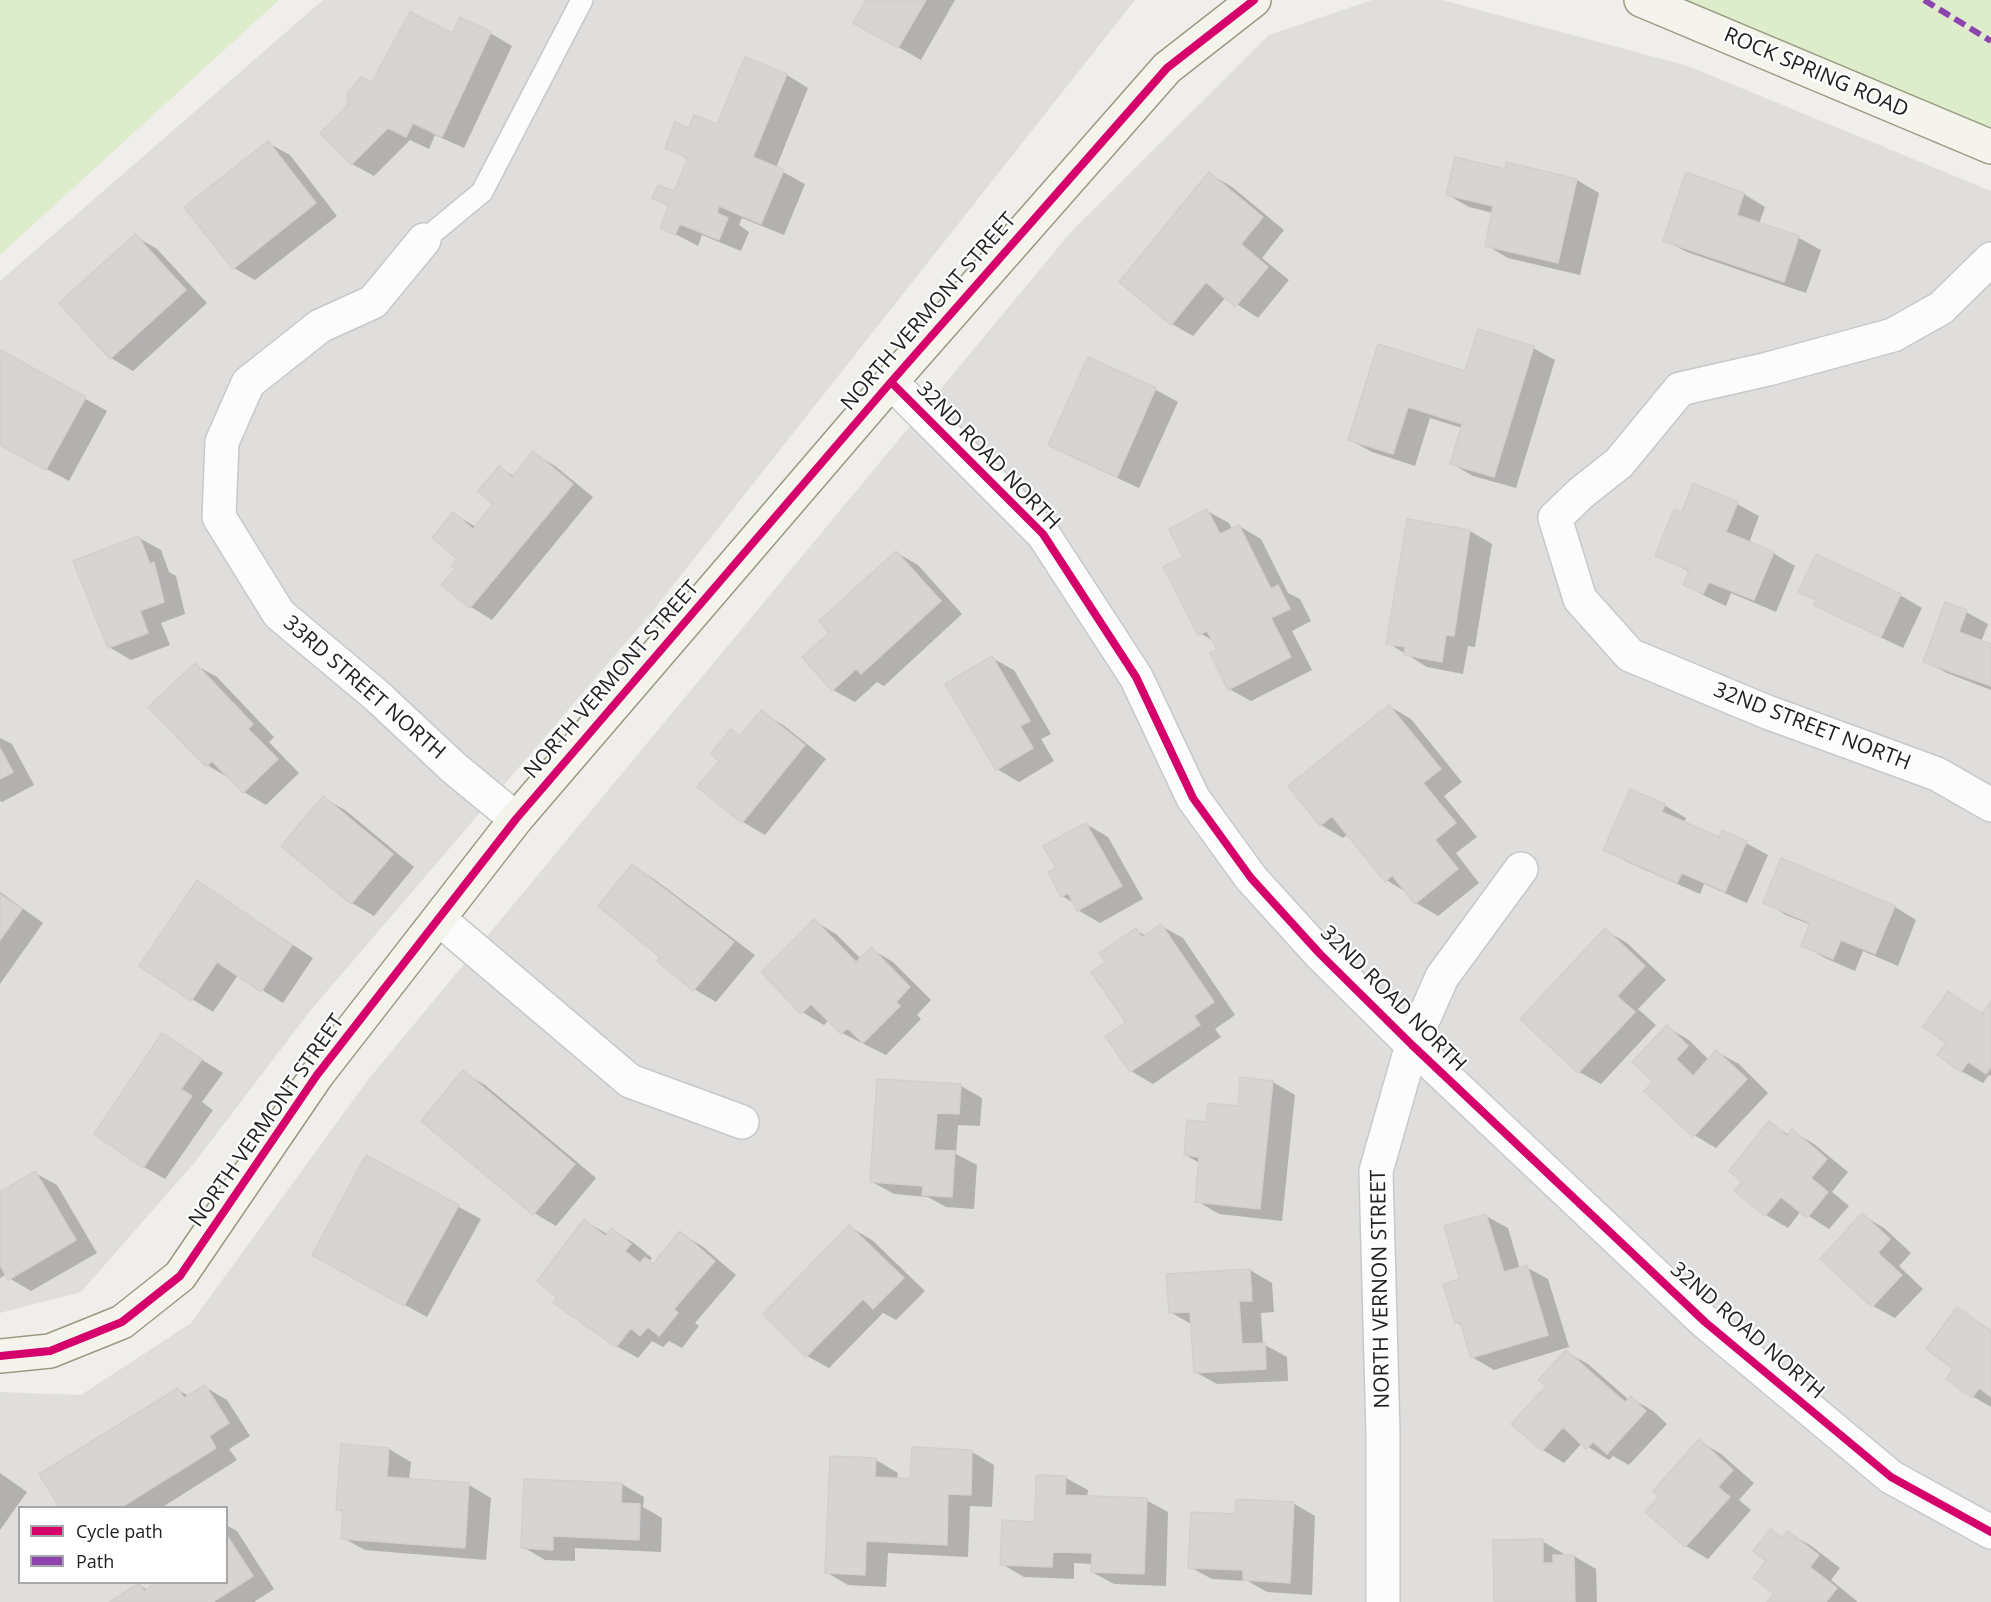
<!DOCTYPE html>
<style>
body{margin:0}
#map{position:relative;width:1991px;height:1602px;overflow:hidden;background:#f0eeeb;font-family:"Open Sans",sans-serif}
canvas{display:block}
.legend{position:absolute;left:18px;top:1506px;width:210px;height:78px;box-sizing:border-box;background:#fff;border:2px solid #a7a7a7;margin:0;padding:8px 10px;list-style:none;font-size:18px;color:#222}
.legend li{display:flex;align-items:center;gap:12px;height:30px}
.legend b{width:30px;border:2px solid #a7a7a7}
</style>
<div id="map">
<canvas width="1991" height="1602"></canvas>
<ul class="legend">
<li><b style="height:8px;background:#d6006c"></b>Cycle path</li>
<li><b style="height:8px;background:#8e44ad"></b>Path</li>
</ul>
</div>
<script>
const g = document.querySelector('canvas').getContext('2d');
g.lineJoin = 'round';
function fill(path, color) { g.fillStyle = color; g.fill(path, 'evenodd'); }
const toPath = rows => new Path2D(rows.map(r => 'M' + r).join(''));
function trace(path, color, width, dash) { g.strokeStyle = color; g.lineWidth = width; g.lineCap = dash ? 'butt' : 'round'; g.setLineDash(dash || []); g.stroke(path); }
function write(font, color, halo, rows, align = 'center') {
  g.font = font + ' "Open Sans",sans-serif'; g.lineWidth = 4.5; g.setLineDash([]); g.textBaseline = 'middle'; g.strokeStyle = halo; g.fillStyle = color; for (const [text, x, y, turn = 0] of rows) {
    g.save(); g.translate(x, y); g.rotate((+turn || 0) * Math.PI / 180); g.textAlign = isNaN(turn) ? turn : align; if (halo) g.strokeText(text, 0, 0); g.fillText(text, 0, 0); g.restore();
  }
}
fill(toPath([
 [323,0,1135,0,652,612,310,1011,195,1162,81,1292,0,1313,0,281],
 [1372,0,1442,0,1688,66,1991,191,1991,1602,0,1602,0,1392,81,1395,191,1323,367,1081,1070,233,1269,35],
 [20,1508,226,1508,226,1582,20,1582]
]), '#dfdedc');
fill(toPath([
 [0,0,279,0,0,255],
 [1668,0,1991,0,1991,131]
]), '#ddeccb');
fill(toPath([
 [868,0,955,0,921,60,855,22],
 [490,33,512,46,464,148,435,135,429,149,410,140,374,176,352,164,372,84,453,35],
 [745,59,787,75,808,88,776,168,805,184,784,235,742,218,739,225,749,232,741,251,702,235,698,246,662,227,670,207,654,198,675,193,689,160,666,147,690,130,718,126],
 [268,143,290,155,337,216,255,280,234,268],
 [1507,164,1577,180,1599,193,1580,275,1508,258,1486,245,1493,213,1469,207,1448,195,1506,171],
 [1210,174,1232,187,1284,230,1262,258,1289,280,1258,318,1226,297,1193,336,1172,324],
 [1744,194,1765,207,1759,224,1799,238,1821,250,1806,293,1687,252,1665,240],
 [135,236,157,249,207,303,133,371,111,358],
 [1533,348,1555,360,1516,488,1473,476,1451,463,1462,428,1430,418,1415,466,1372,452,1350,440,1466,373],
 [0,351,107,411,69,481,0,444],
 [1089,359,1156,390,1178,402,1139,488,1072,457,1050,445],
 [533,453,555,466,593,497,492,620,471,607,457,569,460,559,454,514,476,527,495,504,499,468,514,476],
 [1694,485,1737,504,1759,516,1749,543,1773,553,1795,566,1776,612,1731,593,1726,606,1707,597,1685,585,1690,572,1657,555,1682,514],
 [1207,511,1229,523,1232,529,1239,526,1261,539,1288,593,1300,599,1311,621,1292,631,1312,670,1251,701,1229,689,1219,650,1215,642,1200,633,1185,557],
 [1408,521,1470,531,1492,544,1475,647,1468,646,1463,674,1427,667,1388,643],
 [139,538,161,550,169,572,176,576,185,614,161,623,170,645,131,660,109,647],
 [897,553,918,565,962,614,884,686,877,682,855,702,833,690,831,633],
 [1800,591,1900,595,1922,608,1903,648,1838,617,1816,604,1817,601],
 [1966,612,1988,624,1981,642,1991,645,1991,690,1947,673,1925,661],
 [992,658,1014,670,1051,734,1041,739,1054,761,1019,782,997,769],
 [195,665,217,677,274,737,269,742,299,773,266,805,244,792,229,778,207,765],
 [1389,706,1411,719,1462,782,1444,796,1477,837,1456,853,1479,883,1438,916,1416,903,1408,893,1386,880,1348,834,1343,838,1321,825,1290,786],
 [761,712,783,725,826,759,765,835,743,822,700,787],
 [0,738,12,744,34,785,2,802,0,801],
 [323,798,345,810,414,867,374,916,352,903,283,846],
 [1664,805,1686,818,1684,823,1720,839,1746,843,1768,855,1747,903,1704,884,1700,894,1627,862,1605,850],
 [1086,824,1108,837,1143,899,1100,923,1078,910,1074,903,1062,896,1058,869],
 [1782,860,1895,907,1916,920,1898,966,1863,951,1855,971,1825,958,1803,945,1811,925,1786,915,1765,902],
 [633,866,654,879,755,955,716,1002,694,989,662,957],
 [197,882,313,958,283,1003,238,975,213,1012,192,999],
 [0,892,43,923,0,984],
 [814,921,836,934,861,959,871,949,893,962,931,1000,917,1015,921,1019,886,1055,842,1033,829,1020,824,1025,802,1012],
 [1161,926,1183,938,1235,1015,1215,1029,1221,1037,1153,1084,1131,1071,1107,1037,1128,1022,1108,962,1136,930,1146,936],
 [1605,930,1627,943,1666,980,1638,1009,1656,1025,1601,1084,1579,1072],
 [1949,993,1983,1014,1991,1003,1991,1076,1989,1075,1983,1083,1961,1071],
 [1667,1027,1689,1040,1709,1060,1717,1052,1739,1064,1768,1093,1716,1148,1694,1135,1655,1082],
 [163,1035,223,1073,202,1102,213,1110,165,1179,144,1167],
 [463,1072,485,1085,596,1178,556,1226,534,1213],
 [1273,1082,1295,1095,1282,1221,1219,1214,1197,1201,1200,1163,1185,1155,1208,1124,1239,1108],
 [961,1086,982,1098,980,1126,958,1125,956,1154,977,1165,974,1209,946,1207,928,1197,894,1194,872,1182],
 [1769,1123,1789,1135,1792,1131,1814,1144,1848,1172,1832,1192,1849,1206,1829,1229,1801,1211,1788,1228,1766,1215,1737,1191,1744,1181],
 [367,1157,481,1219,427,1317,335,1267],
 [35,1173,57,1185,97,1253,31,1291,9,1278,7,1274,0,1278,0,1193],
 [1862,1215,1884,1228,1911,1253,1899,1266,1923,1289,1895,1318,1873,1306,1822,1259],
 [1486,1216,1508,1228,1520,1269,1526,1267,1548,1279,1569,1347,1494,1370,1472,1357,1463,1326,1456,1322,1462,1280],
 [585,1221,609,1235,612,1230,634,1243,652,1258,649,1261,655,1264,680,1233,702,1246,736,1275,695,1323,699,1326,682,1348,669,1341,663,1347,652,1341,638,1358,616,1346,559,1298],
 [850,1227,872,1240,925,1291,896,1320,883,1313,829,1368,807,1356],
 [1250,1270,1272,1283,1274,1312,1261,1313,1263,1344,1287,1357,1288,1381,1217,1384,1195,1372,1193,1325,1170,1312,1168,1275],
 [1957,1309,1991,1330,1991,1407,1972,1396],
 [1566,1352,1588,1364,1629,1400,1631,1398,1653,1411,1667,1424,1629,1465,1613,1456,1609,1460,1582,1443,1564,1463,1543,1450,1548,1386],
 [205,1387,227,1400,250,1436,229,1449,237,1460,161,1508,62,1508,178,1390,189,1396],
 [1699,1441,1721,1454,1754,1483,1739,1500,1751,1510,1708,1559,1686,1546,1647,1512,1661,1497],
 [389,1449,411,1462,409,1480,469,1485,491,1498,486,1560,365,1550,343,1538,344,1513,338,1509],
 [972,1452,994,1465,992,1507,970,1506,968,1557,888,1553,886,1587,848,1585,826,1572,831,1458,876,1460,898,1473,897,1480,912,1481],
 [0,1473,27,1492,0,1530],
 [1066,1478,1088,1490,1087,1497,1146,1500,1168,1512,1166,1586,1114,1584,1092,1572,1093,1564,1074,1563,1074,1579,1024,1577,1002,1564,1036,1523],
 [622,1484,644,1497,643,1507,662,1518,661,1552,575,1548,575,1561,545,1560,523,1547],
 [1293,1503,1315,1516,1312,1595,1267,1592,1248,1581,1212,1579,1190,1567,1237,1516],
 [226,1525,237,1531,274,1589,254,1602,113,1602,139,1585,148,1590,226,1582],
 [1771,1531,1784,1538,1788,1533,1810,1545,1840,1568,1831,1580,1858,1602,1769,1602,1776,1594,1768,1561],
 [1542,1541,1564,1554,1564,1556,1574,1556,1596,1569,1597,1602,1495,1602]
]), '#0003');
const building = toPath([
 [866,0,926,0,898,48,853,23,866,0],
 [410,12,452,33,460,17,491,32,442,137,413,123,406,137,388,128,351,165,320,133,347,106,348,92,361,77,372,82,410,12],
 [745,57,787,74,753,157,784,170,761,224,719,206,717,213,728,218,719,240,680,224,675,235,660,228,669,205,652,198,658,185,674,191,688,158,665,148,675,122,689,128,694,115,717,124,745,57],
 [268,141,316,203,233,269,184,207,268,141],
 [1455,157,1505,169,1506,162,1577,179,1558,263,1485,246,1493,206,1446,195,1455,157],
 [1209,172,1263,217,1241,244,1268,267,1235,307,1206,282,1171,325,1119,282,1209,172],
 [1686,172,1744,193,1737,215,1799,236,1784,282,1663,241,1686,172],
 [135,234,186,290,110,359,59,303,135,234],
 [1478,329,1534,346,1494,477,1450,464,1462,424,1408,407,1393,454,1348,440,1378,344,1465,371,1478,329],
 [0,350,86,397,46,470,0,445,0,350],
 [1088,357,1156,388,1117,477,1048,445,1088,357],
 [533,451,573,484,470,608,441,585,455,569,451,566,457,559,432,538,453,512,473,529,493,504,478,491,499,466,512,477,533,451],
 [1693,483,1738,502,1726,532,1774,552,1754,600,1709,582,1703,594,1683,585,1689,570,1655,556,1674,509,1682,512,1693,483],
 [1207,509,1220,534,1239,525,1271,589,1278,585,1290,609,1271,618,1291,657,1228,690,1210,653,1217,650,1207,631,1198,635,1163,567,1183,557,1169,529,1207,509],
 [1407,519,1470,530,1454,636,1446,635,1442,662,1404,655,1405,647,1386,644,1407,519],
 [139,536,150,564,154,562,164,602,140,611,148,633,108,648,73,561,139,536],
 [896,551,941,601,861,674,856,669,832,691,802,657,829,633,819,621,896,551],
 [1816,554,1901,594,1881,637,1814,605,1816,600,1798,592,1816,554],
 [1945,602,1967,610,1959,632,1991,644,1991,686,1923,662,1945,602],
 [992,656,1030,721,1020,726,1033,748,996,770,945,684,992,656],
 [195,663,253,724,248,729,278,759,243,793,212,761,206,767,148,707,195,663],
 [1389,705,1441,769,1423,783,1456,823,1435,840,1458,869,1415,904,1392,875,1385,882,1332,816,1320,826,1288,786,1389,705],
 [761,710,805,745,742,823,697,787,719,761,711,754,731,729,740,736,761,710],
 [0,748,13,772,0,779,0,748],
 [1630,789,1665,804,1662,812,1719,837,1722,830,1747,841,1725,892,1682,873,1677,883,1603,850,1630,789],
 [323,796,393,854,351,904,281,846,323,796],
 [1086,823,1122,886,1077,911,1068,893,1061,897,1048,872,1056,868,1043,846,1086,823],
 [1781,858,1895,906,1875,954,1841,940,1833,959,1801,946,1810,923,1763,903,1781,858],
 [632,864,734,942,693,991,657,961,660,957,598,906,632,864],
 [197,880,292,945,261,992,217,962,191,1001,139,966,197,880],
 [0,894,22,909,0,940,0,894],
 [814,919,856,962,871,947,910,987,896,1002,900,1006,863,1043,847,1028,841,1034,811,1004,801,1014,761,972,814,919],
 [1161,924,1214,1002,1194,1016,1200,1025,1130,1072,1105,1036,1126,1022,1091,972,1106,962,1099,953,1136,928,1142,937,1161,924],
 [1605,928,1645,966,1617,996,1635,1012,1578,1073,1520,1019,1605,928],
 [1948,991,1982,1014,1991,1001,1991,1067,1986,1074,1968,1062,1961,1072,1937,1055,1946,1043,1923,1027,1948,991],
 [1667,1025,1688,1046,1676,1059,1693,1076,1716,1050,1747,1079,1693,1137,1644,1091,1653,1082,1632,1062,1667,1025],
 [162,1033,202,1059,181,1089,192,1096,143,1168,94,1134,162,1033],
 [463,1070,575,1164,533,1215,421,1121,463,1070],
 [1240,1077,1273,1081,1260,1209,1195,1202,1199,1157,1184,1155,1187,1120,1206,1122,1208,1103,1238,1106,1240,1077],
 [877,1079,961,1084,959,1114,937,1113,934,1150,955,1151,952,1197,922,1195,923,1186,870,1182,877,1079],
 [1769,1121,1787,1136,1792,1129,1827,1159,1811,1178,1828,1192,1807,1218,1781,1197,1765,1216,1734,1191,1742,1182,1729,1171,1769,1121],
 [366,1155,459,1205,404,1306,312,1255,366,1155],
 [35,1171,76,1240,8,1280,0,1265,0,1192,35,1171],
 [1862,1213,1890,1239,1878,1253,1902,1275,1872,1307,1820,1259,1862,1213],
 [1486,1214,1504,1272,1527,1265,1548,1335,1471,1358,1460,1322,1455,1323,1443,1284,1460,1279,1444,1226,1486,1214],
 [584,1219,605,1236,612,1228,631,1244,625,1251,640,1263,645,1257,653,1264,680,1231,715,1261,674,1309,678,1313,659,1336,648,1327,640,1336,631,1328,616,1347,553,1303,557,1298,537,1281,584,1219],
 [849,1225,904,1278,873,1309,863,1299,806,1357,763,1314,849,1225],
 [1250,1269,1252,1301,1239,1301,1242,1344,1265,1343,1266,1369,1194,1373,1190,1312,1169,1313,1166,1274,1250,1269],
 [1957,1307,1991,1331,1991,1397,1979,1388,1972,1398,1946,1379,1953,1369,1926,1349,1957,1307],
 [1566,1350,1625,1402,1631,1396,1646,1411,1607,1454,1593,1442,1586,1449,1563,1427,1542,1451,1511,1424,1546,1386,1538,1380,1566,1350],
 [205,1385,229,1423,209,1436,216,1448,120,1508,60,1508,39,1474,178,1388,184,1398,205,1385],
 [1699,1439,1733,1470,1718,1487,1730,1497,1685,1547,1645,1512,1659,1497,1653,1491,1699,1439],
 [341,1444,389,1448,387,1477,469,1483,465,1548,341,1539,343,1510,336,1510,341,1444],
 [912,1447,972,1450,971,1495,948,1494,947,1545,866,1541,865,1575,825,1573,830,1456,876,1458,875,1477,910,1479,912,1447],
 [1036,1475,1066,1476,1065,1495,1147,1498,1144,1574,1091,1572,1092,1553,1053,1552,1052,1567,1000,1565,1002,1520,1035,1522,1036,1475],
 [524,1479,622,1483,621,1503,640,1504,639,1540,553,1536,553,1550,521,1548,524,1479],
 [1236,1499,1294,1502,1290,1583,1243,1580,1243,1570,1188,1568,1191,1512,1235,1514,1236,1499],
 [1771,1529,1782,1538,1788,1531,1819,1555,1810,1567,1837,1588,1826,1602,1767,1602,1774,1594,1753,1578,1766,1561,1753,1551,1771,1529],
 [226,1534,253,1576,213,1602,110,1602,139,1583,144,1591,157,1582,226,1582,226,1534],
 [1543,1539,1543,1563,1553,1563,1553,1555,1574,1555,1575,1602,1494,1602,1493,1540,1543,1539]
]);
fill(building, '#d7d4d2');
trace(building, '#d3d0cc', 1.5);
const lane = toPath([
 [424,240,482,192,582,0]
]);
const street = toPath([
 [424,240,373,302,320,326,248,383,222,442,219,517,279,614,376,695,454,768,516,819],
 [1991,259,1941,308,1893,335,1768,369,1680,389,1619,463,1581,493,1555,518,1580,599,1630,655,1767,712,1937,774,1991,805],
 [891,382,1043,534,1136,677,1193,798,1251,878,1320,954,1412,1045,1705,1322,1891,1477,1991,1532],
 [439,919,630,1081,742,1122],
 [1383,1602,1383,1433,1376,1171,1412,1045,1442,977,1521,869]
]);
const secondary = toPath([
 [1641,0,1991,147],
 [0,1356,50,1351,122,1322,180,1276,317,1075,516,819,891,382,1167,68,1254,0]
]);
trace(lane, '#c9c8c7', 24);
trace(street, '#c9c8c7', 36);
trace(secondary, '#999a82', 36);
trace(lane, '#fdfcfc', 21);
trace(street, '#fdfcfc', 33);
trace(secondary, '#f4f4ed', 33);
trace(toPath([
 [1924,0,1991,41]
]), '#8e44ad', 6, [12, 6]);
trace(toPath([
 [891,382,1043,534,1136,677,1193,798,1251,878,1320,954,1412,1045,1705,1322,1891,1477,1991,1532],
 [0,1356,50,1351,122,1322,180,1276,317,1075,516,819,891,382,1167,68,1254,0]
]), '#d6006c', 8);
write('21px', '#222', '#fff', [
 ["ROCK SPRING ROAD",1816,73,23],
 ["NORTH VERMONT STREET",929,312,-49],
 ["32ND ROAD NORTH",988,456,46],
 ["NORTH VERMONT STREET",612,680,-49],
 ["33RD STREET NORTH",364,688,41],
 ["32ND STREET NORTH",1812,727,21],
 ["32ND ROAD NORTH",1393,999,45],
 ["NORTH VERMONT STREET",267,1121,-55],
 ["NORTH VERNON STREET",1381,1289,-91],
 ["32ND ROAD NORTH",1747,1331,41]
]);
</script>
